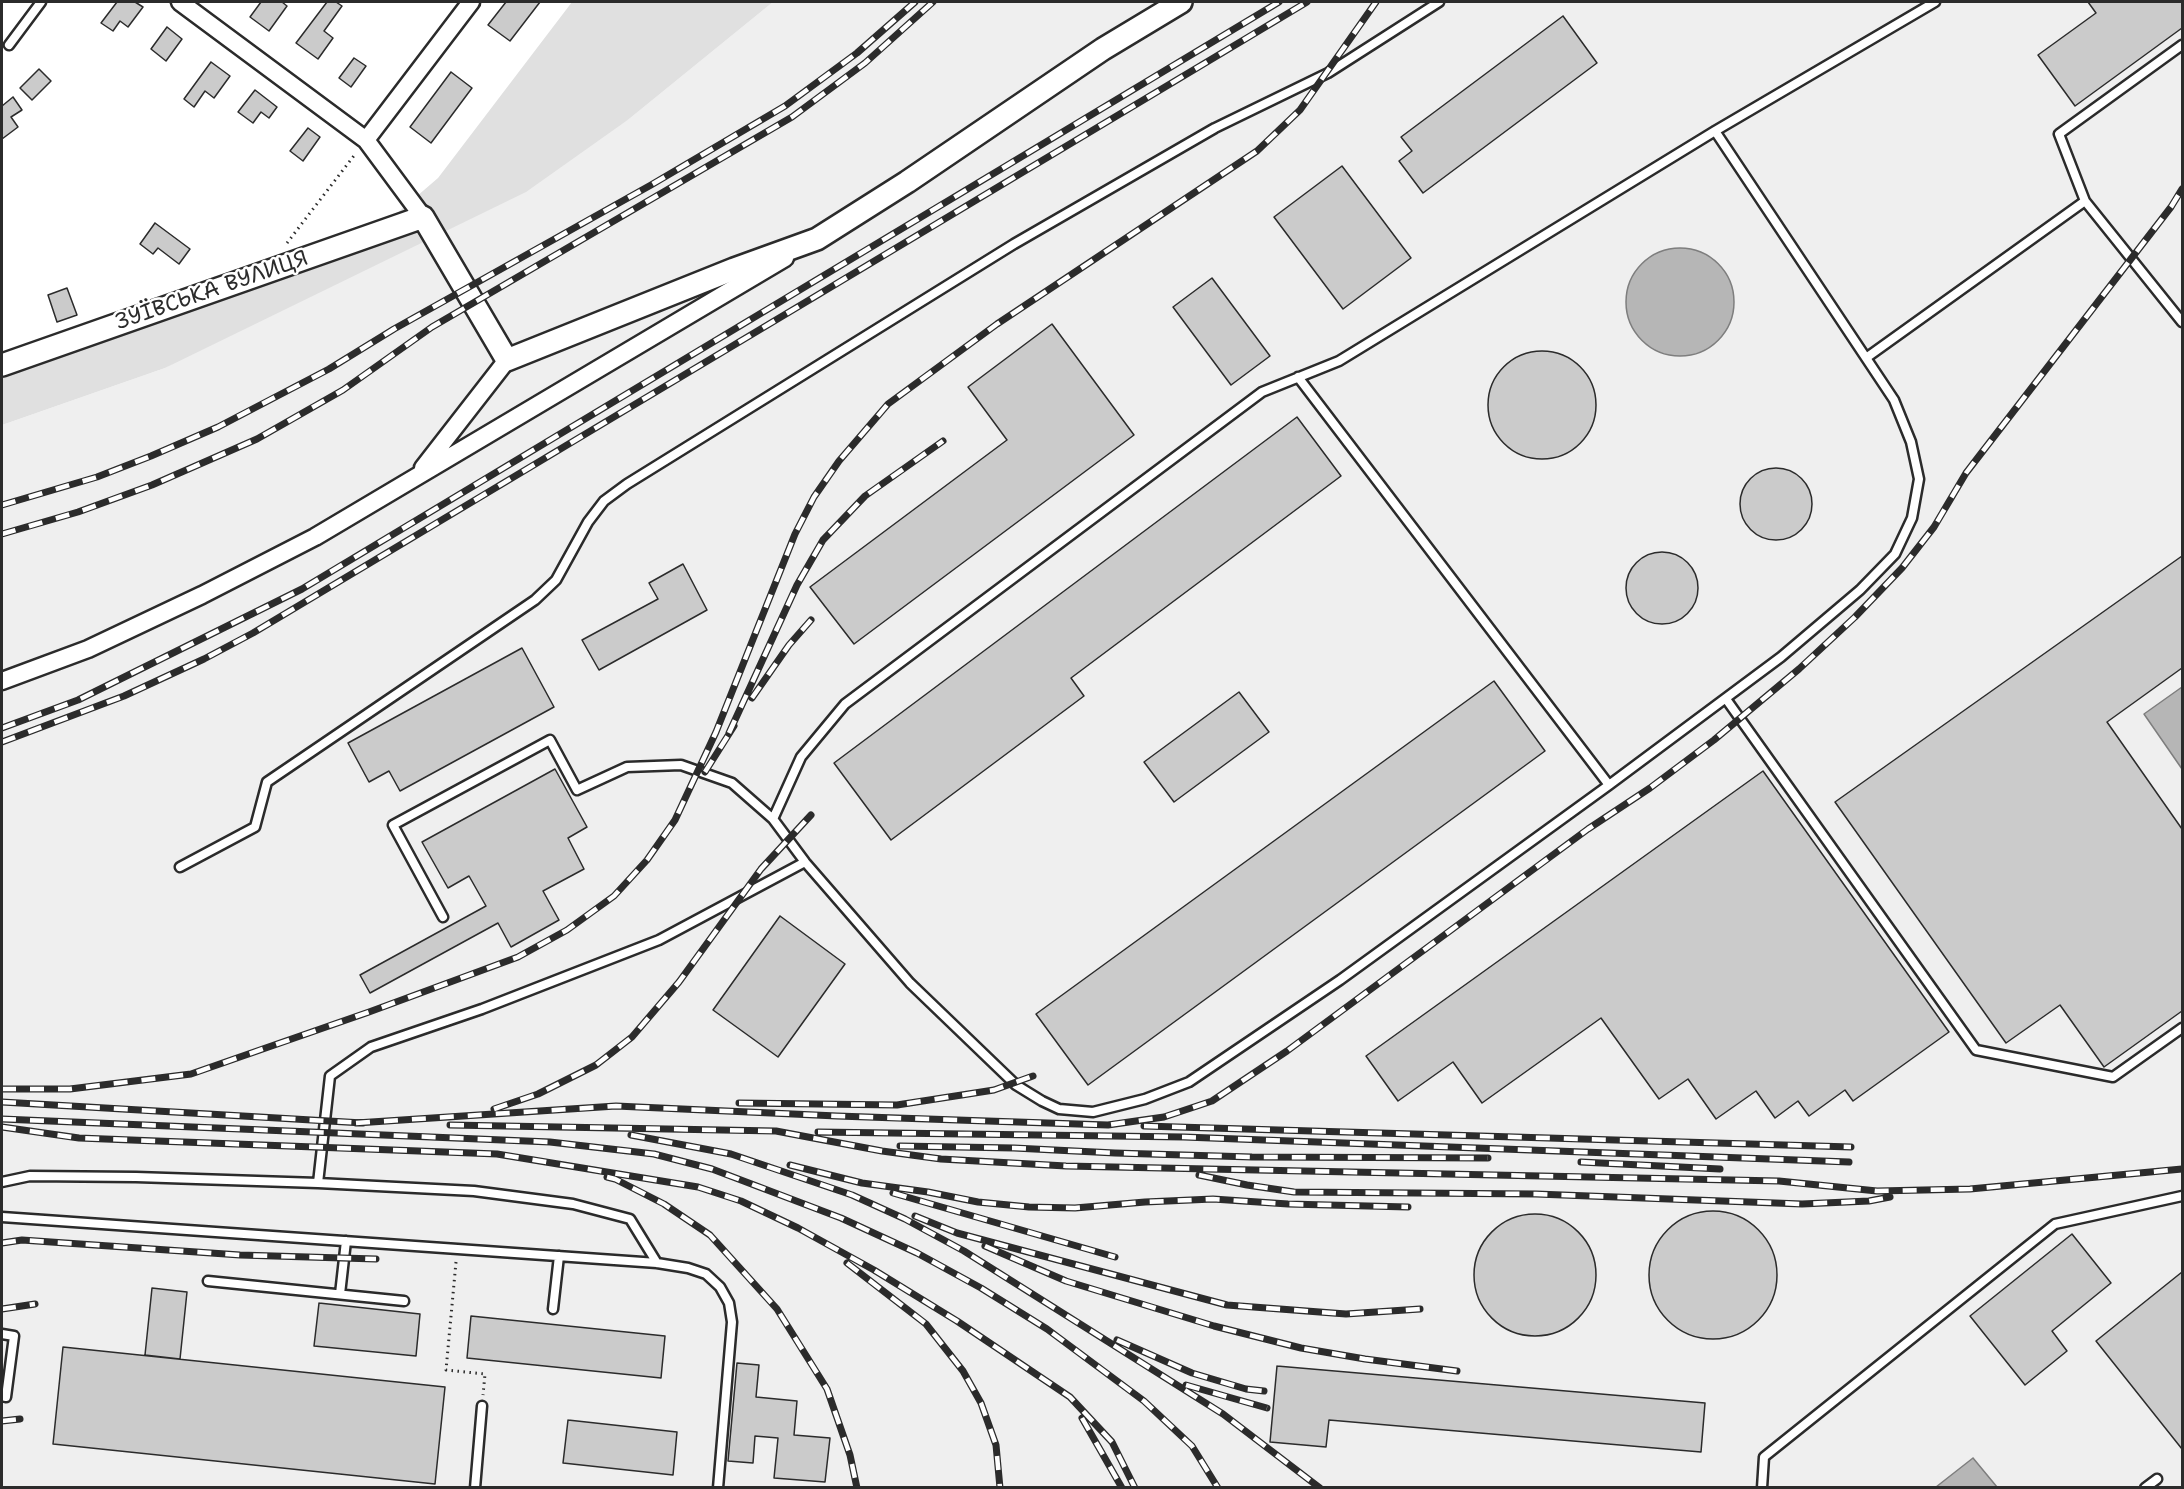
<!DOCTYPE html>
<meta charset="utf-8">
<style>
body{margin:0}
#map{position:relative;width:2184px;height:1489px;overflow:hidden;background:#fff;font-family:"Shantell Sans",sans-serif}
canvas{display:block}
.frame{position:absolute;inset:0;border:3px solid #2b2b2b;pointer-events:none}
</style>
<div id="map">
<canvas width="2184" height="1489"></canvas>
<div class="frame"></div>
</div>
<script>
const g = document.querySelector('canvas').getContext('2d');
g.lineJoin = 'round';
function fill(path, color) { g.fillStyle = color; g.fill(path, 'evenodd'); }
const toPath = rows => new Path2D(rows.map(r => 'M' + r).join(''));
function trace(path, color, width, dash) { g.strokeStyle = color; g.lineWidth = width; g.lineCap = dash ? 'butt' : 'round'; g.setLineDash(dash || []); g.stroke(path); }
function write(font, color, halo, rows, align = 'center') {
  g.font = font + ' "Shantell Sans",sans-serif'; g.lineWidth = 5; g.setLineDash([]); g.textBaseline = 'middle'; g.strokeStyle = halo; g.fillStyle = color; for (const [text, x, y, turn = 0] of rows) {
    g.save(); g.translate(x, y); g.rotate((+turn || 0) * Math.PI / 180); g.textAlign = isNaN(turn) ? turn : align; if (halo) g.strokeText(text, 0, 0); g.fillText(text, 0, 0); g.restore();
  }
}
fill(toPath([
 [773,2,2182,2,2182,1487,2,1487,2,425,165,368,629,119]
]), '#efefef');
fill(toPath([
 [572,2,773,2,629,119,526,192,165,368,2,425,2,377,345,258,438,178]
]), '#e0e0e0');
const water = toPath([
 '1626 302a54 54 0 1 1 108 0a54 54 0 1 1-108 0Z',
 [2182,687,2182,769,2144,714,2182,687],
 [1973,1458,1997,1487,1936,1487,1973,1458]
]);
fill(water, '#b6b6b6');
trace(water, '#7e7e7e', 1.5);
const building = toPath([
 [117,2,135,2,143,7,128,27,120,21,113,31,101,23,117,2],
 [261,2,282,2,287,6,269,31,250,17,261,2],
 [327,2,336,2,342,6,324,31,333,38,318,59,296,43,327,2],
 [506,2,540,2,510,41,488,25,506,2],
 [2088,2,2182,2,2182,28,2075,106,2038,55,2096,13,2088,2],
 [1563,16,1597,63,1423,193,1399,161,1412,151,1401,137,1563,16],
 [167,27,182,39,166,61,151,49,167,27],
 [354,58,366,66,351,87,339,78,354,58],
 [211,62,230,76,214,98,205,91,194,107,184,99,211,62],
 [39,69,51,81,32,100,20,88,39,69],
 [451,72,472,88,431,143,410,127,451,72],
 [255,90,277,107,269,118,261,112,253,123,238,112,255,90],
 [13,97,22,110,11,117,18,127,2,139,2,106,13,97],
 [308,128,320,137,303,161,290,151,308,128],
 [1342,166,1411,258,1343,309,1274,217,1342,166],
 [155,223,190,249,179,264,158,248,153,254,140,244,155,223],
 [1212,278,1270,356,1231,385,1173,307,1212,278],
 [67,288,77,315,57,322,48,295,67,288],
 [1052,324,1134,435,854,644,810,587,1007,440,968,387,1052,324],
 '1488 405a54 54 0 1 1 108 0a54 54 0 1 1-108 0Z',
 [1297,417,1341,476,1071,678,1084,696,891,840,834,763,1297,417],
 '1740 504a36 36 0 1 1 72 0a36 36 0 1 1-72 0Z',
 '1626 588a36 36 0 1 1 72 0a36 36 0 1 1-72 0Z',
 [2182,556,2182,668,2107,722,2182,829,2182,1011,2104,1067,2060,1005,2006,1043,1835,802,2182,556],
 [683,564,707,610,599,670,582,640,658,599,649,583,683,564],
 [522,648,554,707,400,791,389,771,369,782,348,743,522,648],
 [1494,681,1545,751,1088,1085,1036,1014,1494,681],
 [1239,692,1269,732,1174,802,1144,762,1239,692],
 [555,769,587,827,568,838,584,869,543,891,559,920,511,947,498,923,370,993,360,975,486,906,469,876,448,888,422,842,555,769],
 [1763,771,1949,1032,1853,1101,1845,1090,1809,1116,1798,1101,1775,1118,1756,1091,1716,1119,1688,1079,1659,1099,1601,1018,1482,1103,1453,1062,1398,1101,1366,1056,1763,771],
 [780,916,845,964,778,1057,713,1010,780,916],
 '1649 1275a64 64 0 1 1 128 0a64 64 0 1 1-128 0Z',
 '1474 1275a61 61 0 1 1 122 0a61 61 0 1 1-122 0Z',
 [2072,1234,2111,1283,2052,1331,2067,1351,2025,1385,1970,1316,2072,1234],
 [2182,1272,2182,1449,2096,1341,2182,1272],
 [152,1288,187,1292,180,1359,145,1355,152,1288],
 [319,1303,420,1314,416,1356,314,1346,319,1303],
 [471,1316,665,1336,661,1378,467,1358,471,1316],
 [63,1347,445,1387,435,1484,53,1444,63,1347],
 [737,1363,759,1365,756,1397,797,1401,794,1435,830,1438,825,1482,774,1478,778,1438,755,1436,753,1463,728,1461,737,1363],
 [1277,1366,1705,1403,1701,1452,1329,1420,1326,1447,1270,1442,1277,1366],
 [568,1420,677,1432,673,1475,563,1463,568,1420]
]);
fill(building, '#cbcbcb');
trace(building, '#2b2b2b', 1.5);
const service = toPath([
 [9,45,41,2],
 [2182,45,2059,134,2085,201,2182,322],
 [1866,358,2085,201],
 [1298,377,1609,785],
 [1726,699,1976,1050,2113,1077,2182,1028],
 [773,819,801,757,845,704,1262,392,1339,361,1715,131,1935,2],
 [180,867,255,827,267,782,535,600,556,580,588,522,604,501,627,484,1014,244,1215,128,1328,73,1439,2],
 [443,917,393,825,550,740,577,790,627,767,681,765,732,783,773,819,805,862,910,983,1016,1085,1042,1101,1059,1109,1093,1112,1145,1099,1189,1082,1340,980,1609,785,1781,657,1860,590,1895,554,1912,518,1919,479,1911,442,1894,400,1715,131],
 [2,1182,30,1176,136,1177,318,1183,474,1191,573,1204,630,1219,657,1263],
 [318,1183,330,1076,371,1047,482,1009,659,940,805,862],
 [2,1217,657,1263,688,1268,706,1274,720,1287,729,1303,732,1322,718,1488],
 [208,1281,404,1301],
 [340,1294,346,1241],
 [553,1309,559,1256],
 [2,1334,14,1336,6,1397,2,1396],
 [475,1488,482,1406],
 [1762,1488,1764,1457,2055,1224,2182,1196],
 [2145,1488,2157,1479]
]);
const minor = toPath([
 [180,2,366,140,423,217],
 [366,140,471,2],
 [423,468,507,360],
 [2,681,88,649,202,595,315,537,785,258]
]);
const tertiary = toPath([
 [2,365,423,217,507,360,734,269,817,239,907,182,1103,49,1181,2]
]);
trace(service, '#2b2b2b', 13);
trace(minor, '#2b2b2b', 21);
trace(tertiary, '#2b2b2b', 26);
trace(toPath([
 [287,243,356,153],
 [456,1262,446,1370,485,1374,483,1395]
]), '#2b2b2b', 3, [1.5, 4.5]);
trace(service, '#fff', 8);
trace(minor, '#fff', 16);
trace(tertiary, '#fff', 21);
const rail = toPath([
 [2,505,97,477,151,456,218,427,329,369,394,329,651,185,785,106,857,53,915,2],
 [2,534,78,512,152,485,257,439,343,390,432,327,792,117,865,63,933,2],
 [752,698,789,645,811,620],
 [2,728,78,700,302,589,1279,2],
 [729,733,797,585,823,540,865,496,943,441],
 [2,742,124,696,204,659,253,633,1307,2],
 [705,772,734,726],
 [2,1089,70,1089,191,1074,369,1012,518,957,567,930,614,896,647,860,675,820,716,732,795,534,814,497,839,461,888,404,997,324,1257,151,1300,110,1376,2],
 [2,1102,363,1123],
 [739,1103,897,1105,994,1090,1033,1076],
 [494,1109,538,1094,596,1065,632,1037,679,982,761,869,811,815],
 [2,1119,550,1142,654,1154,712,1169,841,1218,917,1253,981,1288,1047,1329,1144,1401,1192,1446,1218,1488],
 [356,1123,616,1106,837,1116,1108,1125,1164,1117,1212,1101,1287,1051,1588,829,1650,788,1714,740,1799,669,1855,617,1902,568,1934,527,1966,473,2171,207,2182,189],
 [450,1125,776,1131,882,1151,941,1159,1066,1166,1779,1181,1877,1191,1970,1189,2182,1169],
 [1144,1126,1851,1147],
 [2,1127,79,1138,497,1154,698,1187,741,1201,798,1228,874,1270,957,1321,1070,1397,1112,1442,1135,1488],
 [818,1132,1184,1137,1849,1162],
 [631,1135,731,1154,852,1195,905,1219,964,1251,1223,1414,1320,1488],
 [900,1146,1014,1148,1115,1153,1252,1157,1488,1158],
 [1581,1162,1720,1169],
 [790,1165,862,1183,928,1192,978,1202,1029,1207,1075,1208,1145,1202,1213,1199,1288,1204,1408,1207],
 [1199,1175,1247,1185,1294,1192,1536,1194,1802,1204,1869,1201,1890,1197],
 [607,1177,615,1179,664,1204,710,1235,777,1309,827,1389,850,1455,857,1488],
 [893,1193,1115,1257],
 [915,1216,957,1233,1227,1305,1346,1314,1420,1309],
 [2,1243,22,1240,240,1255,376,1259],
 [985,1246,1066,1281,1214,1326,1301,1348,1365,1359,1457,1371],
 [847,1263,926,1324,963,1371,981,1403,996,1445,1000,1488],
 [2,1309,35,1304],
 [1117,1340,1192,1373,1246,1389,1264,1391],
 [1186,1385,1267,1408],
 [1082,1418,1122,1488],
 [2,1421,20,1419]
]);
trace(rail, '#2b2b2b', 7);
trace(rail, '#fff', 4.5, [14]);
write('22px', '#2b2b2b', '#fff', [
 ["ЗУЇВСЬКА ВУЛИЦЯ",212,291,-19]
]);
</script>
